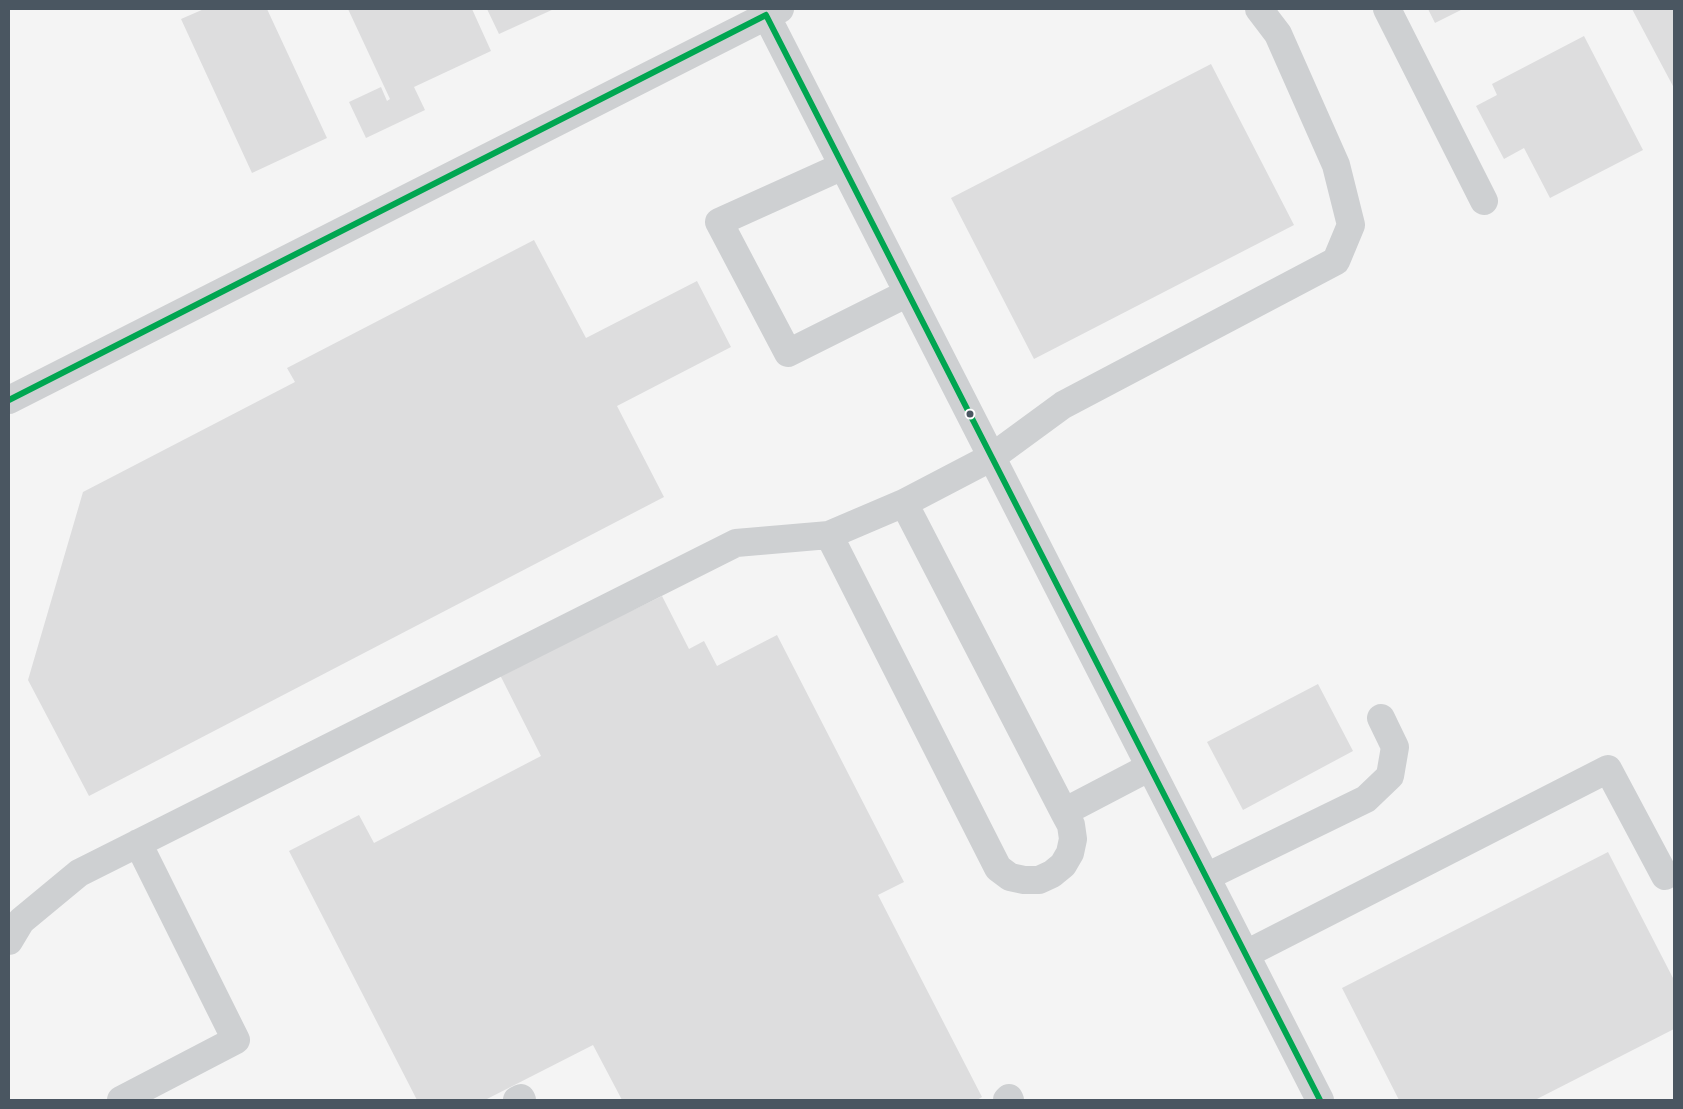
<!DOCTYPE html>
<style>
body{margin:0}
#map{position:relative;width:1683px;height:1109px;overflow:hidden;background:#f4f4f4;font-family:"PT Sans",sans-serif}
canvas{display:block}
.frame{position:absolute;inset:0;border:10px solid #4a5661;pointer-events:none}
</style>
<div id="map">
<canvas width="1683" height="1109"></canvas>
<div class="frame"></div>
</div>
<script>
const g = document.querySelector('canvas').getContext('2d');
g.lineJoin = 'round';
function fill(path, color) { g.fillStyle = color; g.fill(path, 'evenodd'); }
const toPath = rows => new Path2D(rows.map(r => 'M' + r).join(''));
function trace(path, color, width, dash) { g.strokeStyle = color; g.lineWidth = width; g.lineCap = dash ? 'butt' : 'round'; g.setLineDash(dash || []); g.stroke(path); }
fill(toPath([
 [204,9,267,9,327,138,252,173,181,19],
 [348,9,472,9,491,51,414,87,425,110,366,138,349,102,381,87,387,101,390,99],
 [487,9,554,9,499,34],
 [1428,9,1463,9,1435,23],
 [1632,9,1674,9,1674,88],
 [1584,36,1643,150,1550,198,1524,148,1504,159,1476,106,1497,95,1492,84],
 [1211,64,1294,225,1034,359,951,198],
 [534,240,586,338,697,281,731,347,617,406,664,497,89,796,28,680,83,492,295,382,287,368],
 [662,596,689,649,704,641,717,666,777,635,904,882,878,895,982,1097,977,1100,622,1100,593,1045,485,1100,417,1100,289,851,359,815,374,843,541,756,499,673,631,605,633,610],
 [1318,684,1353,751,1243,810,1207,742],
 [1608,852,1674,980,1674,1029,1535,1100,1399,1100,1342,988]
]), '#ddddde');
trace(toPath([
 [763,9,1320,1100],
 [1387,9,1484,201],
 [843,166,719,222,788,353,908,293],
 [9,400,780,9],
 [904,503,829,535,998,868,1010,877,1024,880,1039,880,1052,874,1063,865,1070,853,1073,839,1071,825,1064,812],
 [1150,767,1064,812,904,503,992,457,1063,405,1336,261,1351,225,1336,165,1278,34,1259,9],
 [1206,877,1366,799,1390,776,1395,747,1381,718],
 [9,941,21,921,79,873,736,543,829,535],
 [1246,954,1608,769,1665,876],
 [121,1100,236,1040,138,843],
 [517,1100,521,1098,522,1100],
 [1007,1100,1009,1098,1010,1100]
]), '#ced0d2', 28);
trace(toPath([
 [766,15,1320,1100],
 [9,400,766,15]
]), '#00a651', 6);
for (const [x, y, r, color] of [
 [970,414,4.5,"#4a5661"]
]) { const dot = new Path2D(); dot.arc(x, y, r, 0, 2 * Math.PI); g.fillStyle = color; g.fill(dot); trace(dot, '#fff', 2); }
</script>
